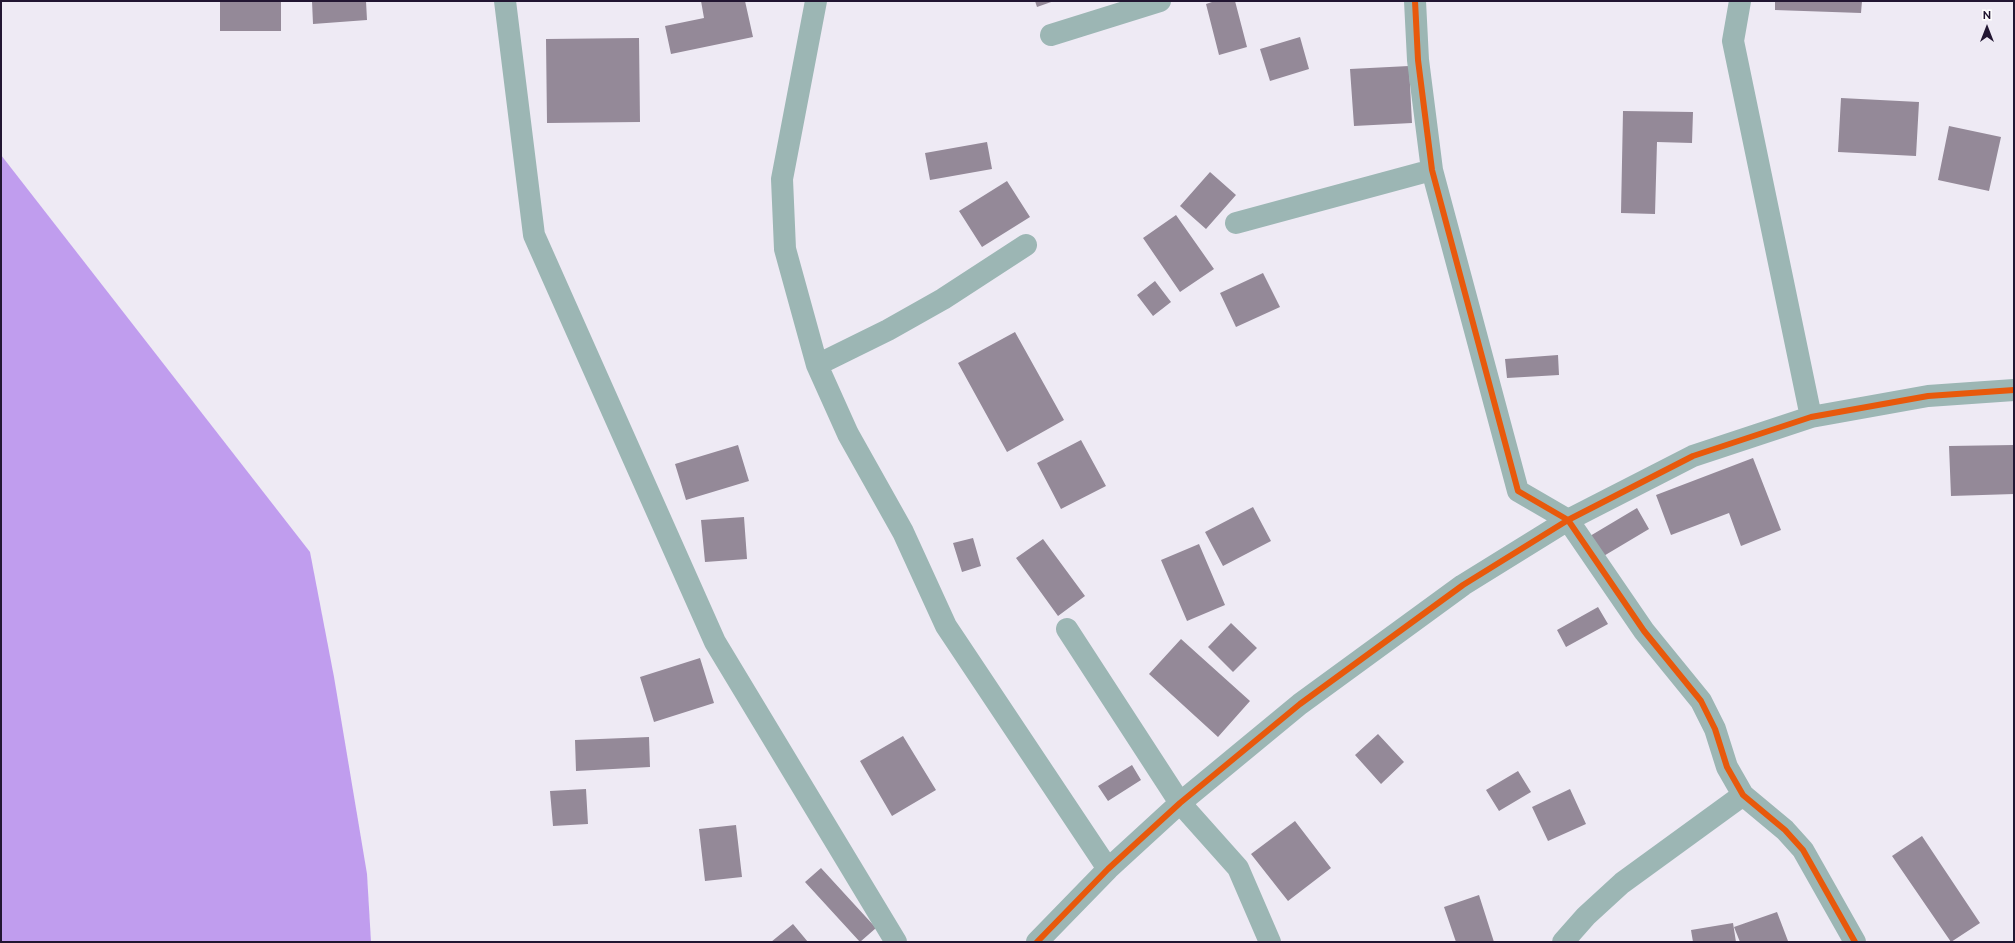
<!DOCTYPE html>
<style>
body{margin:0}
#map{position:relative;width:2015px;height:943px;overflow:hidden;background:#eeeaf4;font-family:Raleway,sans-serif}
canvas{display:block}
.frame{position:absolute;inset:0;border:2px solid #221632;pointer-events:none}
.north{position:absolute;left:1967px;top:8px;width:40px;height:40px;-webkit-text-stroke:3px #fff;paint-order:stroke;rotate:0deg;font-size:11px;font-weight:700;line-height:16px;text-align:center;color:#221632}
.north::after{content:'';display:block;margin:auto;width:14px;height:18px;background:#221632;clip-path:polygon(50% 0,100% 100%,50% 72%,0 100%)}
</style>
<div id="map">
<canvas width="2015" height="943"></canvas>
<div class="frame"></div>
<div class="north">N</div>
</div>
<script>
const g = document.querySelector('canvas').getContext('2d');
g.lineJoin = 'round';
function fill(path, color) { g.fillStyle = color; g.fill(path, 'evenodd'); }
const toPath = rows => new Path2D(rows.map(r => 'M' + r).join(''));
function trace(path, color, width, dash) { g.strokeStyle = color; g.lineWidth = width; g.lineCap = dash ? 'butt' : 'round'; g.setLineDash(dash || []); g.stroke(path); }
fill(toPath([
 [1,155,310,552,334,677,367,874,371,942,1,942]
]), '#c09dee');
fill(toPath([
 [220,1,281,1,281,31,220,31],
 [312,1,366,1,367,20,313,24],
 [701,1,745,1,753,37,671,54,665,26,704,18],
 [1035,1,1054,1,1037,7],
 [1215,1,1235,1,1247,47,1219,55,1206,4],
 [1775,1,1862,1,1861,13,1775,10],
 [1300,37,1309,69,1270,81,1260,49],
 [639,38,640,122,547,123,546,39],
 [1409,66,1412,123,1354,126,1350,69],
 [1841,98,1919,102,1916,156,1838,152],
 [1623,111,1693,112,1692,143,1657,142,1655,214,1621,213],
 [1949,126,2001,137,1989,191,1938,180],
 [987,142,992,169,930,180,925,153],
 [1210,172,1236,195,1206,229,1180,206],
 [1007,181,1030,217,982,247,959,211],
 [1176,215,1214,269,1180,292,1143,238],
 [1263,273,1280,307,1236,327,1220,293],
 [1155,281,1171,302,1153,316,1137,295],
 [1015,332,1064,420,1007,452,958,363],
 [1558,355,1559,375,1507,378,1505,359],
 [1081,440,1106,486,1061,509,1037,463],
 [738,445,749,481,686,500,675,464],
 [2014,445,2014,494,1951,496,1949,446],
 [1753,458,1781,530,1741,546,1729,513,1671,535,1656,495],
 [1253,507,1271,541,1223,566,1205,532],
 [1637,508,1649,529,1602,557,1590,536],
 [744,517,747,559,705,562,701,520],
 [973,538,981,566,962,572,953,543],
 [1043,539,1085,596,1058,616,1016,558],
 [1199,544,1225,605,1187,621,1161,560],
 [1598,607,1608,624,1566,647,1557,630],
 [1231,623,1257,648,1233,672,1208,647],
 [1181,639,1250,701,1218,737,1149,674],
 [700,658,714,703,654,722,640,677],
 [1378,734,1404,762,1381,784,1355,755],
 [903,736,936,790,892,816,860,761],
 [649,737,650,767,576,771,575,740],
 [1132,765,1141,780,1108,801,1098,786],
 [1518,771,1531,792,1499,811,1486,790],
 [586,789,588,824,553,826,550,791],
 [1570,789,1586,824,1548,841,1532,807],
 [1295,821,1331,868,1288,901,1251,854],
 [736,825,742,877,705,881,699,829],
 [1922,836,1980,923,1951,942,1892,856],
 [821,868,876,928,860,942,805,882],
 [1479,895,1494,942,1456,942,1444,907],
 [1777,912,1788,941,1740,942,1734,927],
 [1733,923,1736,942,1693,942,1691,930],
 [793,924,808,942,771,942]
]), '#948998');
trace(toPath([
 [505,1,534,235,715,642,896,942],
 [816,1,782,179,785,249,817,365,848,434,903,532,946,626,1108,869],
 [1415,1,1418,60,1432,170,1518,491,1568,520,1644,631,1701,701,1715,729,1727,767,1743,795,1785,830,1803,850,1855,942],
 [1740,1,1733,41,1811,417],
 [1051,35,1160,1],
 [1236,223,1432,170],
 [817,365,888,330,943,299,1026,245],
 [1067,629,1180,803,1238,868,1270,942],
 [1037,942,1108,869,1180,803,1300,704,1463,585,1568,520,1693,456,1811,417,1928,396,2014,390],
 [1563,942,1586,916,1622,883,1743,795]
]), '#9cb6b4', 22);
trace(toPath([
 [1415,1,1418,60,1432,170,1518,491,1568,520,1644,631,1701,701,1715,729,1727,767,1743,795,1785,830,1803,850,1855,942],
 [1037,942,1108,869,1180,803,1300,704,1463,585,1568,520,1693,456,1811,417,1928,396,2014,390]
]), '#e8590c', 6);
</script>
